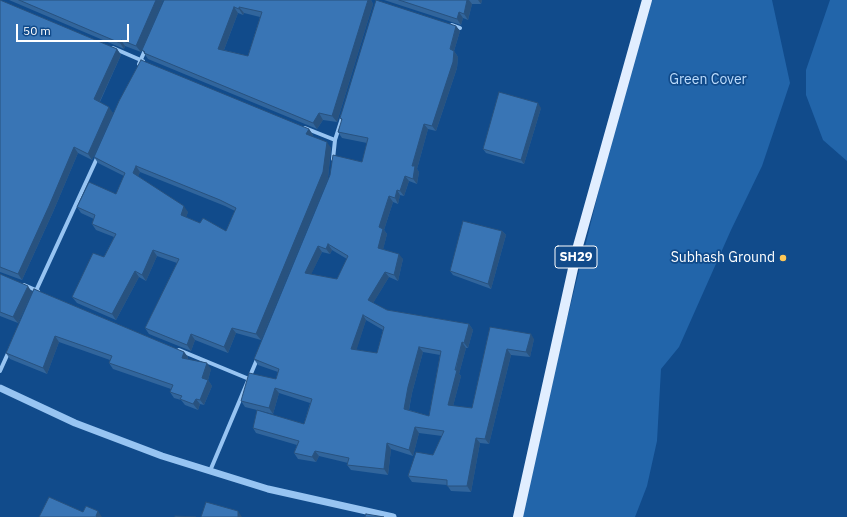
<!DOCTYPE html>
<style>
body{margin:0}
#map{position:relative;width:847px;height:517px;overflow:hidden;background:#114b8b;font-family:"IBM Plex Sans",sans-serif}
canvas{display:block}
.scale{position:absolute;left:16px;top:24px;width:113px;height:18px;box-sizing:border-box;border:2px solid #fff;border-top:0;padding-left:5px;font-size:12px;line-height:14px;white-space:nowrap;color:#fff;-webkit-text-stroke:3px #114b8b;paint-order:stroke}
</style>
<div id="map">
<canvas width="847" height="517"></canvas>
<div class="scale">50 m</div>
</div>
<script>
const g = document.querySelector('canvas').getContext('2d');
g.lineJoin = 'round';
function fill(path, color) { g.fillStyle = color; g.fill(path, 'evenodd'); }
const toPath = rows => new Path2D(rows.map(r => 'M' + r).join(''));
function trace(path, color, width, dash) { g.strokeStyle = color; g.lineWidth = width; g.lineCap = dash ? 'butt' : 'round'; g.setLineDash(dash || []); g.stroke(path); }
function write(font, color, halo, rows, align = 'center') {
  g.font = font + ' "IBM Plex Sans",sans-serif'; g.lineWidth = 3.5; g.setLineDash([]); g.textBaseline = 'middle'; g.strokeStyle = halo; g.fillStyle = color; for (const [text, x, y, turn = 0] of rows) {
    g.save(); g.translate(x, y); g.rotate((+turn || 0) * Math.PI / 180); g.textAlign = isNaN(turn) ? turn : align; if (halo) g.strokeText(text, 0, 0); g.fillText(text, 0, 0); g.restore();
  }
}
fill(toPath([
 [646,0,772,0,790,83,762,166,731,230,679,347,661,369,657,441,647,486,635,517,518,517],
 [830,0,847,0,847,161,823,140,806,95,806,70]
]), '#2265aa');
trace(toPath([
 [452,25,460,28],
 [113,48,143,61],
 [139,64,145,50],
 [305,128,335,140],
 [333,159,335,140,343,115],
 [24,285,38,291],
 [35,293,98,156],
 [179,350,249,379],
 [0,371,9,351],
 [210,471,258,357]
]), '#97c4f2', 4);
trace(toPath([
 [0,388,75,423,162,456,268,489,393,517]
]), '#97c4f2', 7);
trace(toPath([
 [518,517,578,246,647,0]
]), '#e1eeff', 10);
fill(toPath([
 [0,0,117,49,121,55,100,102,113,113,92,160,78,153,53,212,22,280,0,272],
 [9,0,163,0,141,52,125,46,124,49],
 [164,0,371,0,373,4,337,122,323,120,317,129,148,59,142,50],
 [238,13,243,15,244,13,260,17,248,56,224,50],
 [384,0,482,0,481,4,472,4,468,20,463,18,461,25],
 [456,26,460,31,454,51,458,57,457,68,436,131,428,129,417,169,419,172,417,184,409,181,404,196,400,195,398,204,393,202,384,230,387,234,383,249,403,259,398,281,389,277,373,303,387,310,469,324,473,330,468,348,466,348,459,374,461,376,453,406,472,408,490,327,534,339,530,357,511,355,489,444,480,443,471,492,451,491,447,485,412,482,408,476,433,455,442,436,419,433,413,456,391,449,388,475,351,470,347,465,348,463,319,456,316,462,298,459,294,453,297,445,256,433,253,428,304,424,310,403,279,393,273,414,245,407,241,401,276,379,278,372,258,365,254,359,362,162,367,143,342,138,338,132,342,121,340,118],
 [332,250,347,259,337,279,311,274,322,252,330,254],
 [366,320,383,330,377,353,356,350],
 [423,352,440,355,429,416,409,410,412,393],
 [541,108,524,164,486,153,483,149],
 [309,129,313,135,312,136,331,148,328,178,261,340,236,333,228,353,195,340,191,351,149,334,145,328,177,263,157,256,146,281,139,277,116,320,77,303,72,297,104,257,114,237,96,230,92,224,94,219,81,213,77,207,116,194,124,176,98,163,94,157],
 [140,172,225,206,235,211,226,231,200,223,186,217,188,212,138,176],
 [502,231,506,235,491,289,453,275,450,271],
 [0,274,32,292,18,323,0,316],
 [34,289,184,352,188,357,188,359,211,369,208,380,212,386,204,405,200,404,198,410,185,405,181,400,174,398,170,392,171,389,113,369,109,363,110,360,59,342,47,374,10,359,6,353]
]), '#31659c');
fill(toPath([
 [156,0,163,0,141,52,136,46],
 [368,0,371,0,373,4,337,122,332,116],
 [467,0,469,0,472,4,468,20,464,14],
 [478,0,482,0,481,4],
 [234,7,238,13,222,55,218,49],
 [239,7,244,13,243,15,239,9],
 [459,12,463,18,461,25,457,19],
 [456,26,460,31,454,51,458,57,457,68,436,131,432,126],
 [121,40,125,46,124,49,120,43],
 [117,49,121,55,98,105,94,99],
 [538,103,541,108,524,164,521,160],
 [109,107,113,113,92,160,88,154],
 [319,113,323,120,317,129,313,123],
 [424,124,428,129,417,169,419,172,417,184,413,179,412,166],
 [309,129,313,135,310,139,306,134],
 [327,142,331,148,328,178,261,340,256,334],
 [74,147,78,153,53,212,22,280,18,274],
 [136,166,140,172,137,179,133,173],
 [405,176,409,181,404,196,400,191],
 [397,190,400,195,398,204,395,198],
 [389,196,393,202,384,230,387,234,382,254,378,248,379,227],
 [184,206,188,212,185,221,181,215],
 [502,231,506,235,491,289,488,284],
 [328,244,332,250,330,254,326,249],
 [318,246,322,252,309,279,305,273],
 [153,250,157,256,146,281,142,275],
 [399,254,403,259,398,281,394,275],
 [135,271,139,277,116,320,112,314],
 [385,272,389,277,372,305,368,300],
 [28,286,32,292,18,323,13,317],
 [363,315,366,320,355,355,351,349],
 [469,324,473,330,468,348,464,343],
 [232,328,236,333,228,353,224,347],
 [191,334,195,340,191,351,187,345],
 [531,334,534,339,530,357,526,352],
 [55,336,59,342,47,374,43,368],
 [462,342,466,348,459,374,461,376,452,410,448,405],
 [419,347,423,352,412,393,408,414,404,409,408,387],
 [507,349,511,355,489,444,485,439],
 [184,352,188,357,186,364,182,358],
 [207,363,211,369,208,380,212,386,204,405,200,400,202,378],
 [275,388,279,393,273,414,269,408],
 [196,399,200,404,198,410,193,404],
 [415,427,419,433,413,456,409,450],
 [476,438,480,443,471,492,467,486],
 [387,443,391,449,388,475,384,469],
 [315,451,319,456,316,462,312,457],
 [98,511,102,517,96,517,96,516],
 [238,511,242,517,238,517]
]), '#28527f');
const building = toPath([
 [0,0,117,49,94,99,109,107,88,154,74,147,49,206,18,274,0,267,0,0],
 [19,0,156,0,136,46,121,40,120,43,19,0],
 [164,0,368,0,332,116,319,113,313,123,144,53,145,52,142,50,164,0],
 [234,7,239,9,239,7,262,12,248,56,218,49,234,7],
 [376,0,456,26,450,49,454,51,453,62,432,126,424,124,412,166,415,166,413,179,405,176,400,191,397,190,395,198,389,196,379,227,383,229,378,248,399,254,394,275,385,272,368,300,387,310,469,324,464,343,462,342,455,370,457,370,448,405,472,408,490,327,531,334,526,352,507,349,485,439,476,438,467,486,447,486,447,480,408,476,416,452,433,455,444,431,415,427,409,450,387,443,384,469,347,465,349,458,315,451,312,457,294,453,299,441,253,428,257,410,304,424,312,399,275,388,269,408,241,401,249,373,276,379,279,369,254,359,330,175,333,155,362,162,368,138,338,132,342,119,340,118,376,0],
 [328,244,348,256,337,279,305,273,318,246,326,249,328,244],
 [363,315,384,327,377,353,351,349,363,315],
 [419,347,441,351,429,416,404,409,408,387,419,347],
 [399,0,467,0,464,14,459,12,457,19,399,0],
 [141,60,309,129,306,134,327,142,323,172,256,334,232,328,224,347,191,334,187,345,145,328,179,259,153,250,142,275,135,271,112,314,72,297,93,253,104,257,116,234,92,224,95,215,77,207,89,182,116,194,125,173,94,157,119,101,141,60],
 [136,166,220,200,236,208,226,231,203,218,200,223,181,215,184,206,133,173,136,166],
 [499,92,538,103,521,160,483,149,499,92],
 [463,221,502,231,488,284,450,271,463,221],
 [0,274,28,286,13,317,0,312,0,274],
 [34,289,184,352,182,358,207,363,202,378,208,380,200,400,196,399,193,404,180,399,182,396,170,392,173,385,109,363,112,356,55,336,43,368,6,353,34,289],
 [49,497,83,512,86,506,98,511,96,516,97,517,39,517,49,497],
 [206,502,238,511,238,517,201,517,206,502],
 [366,514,384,517,365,517,366,514],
 [175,516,196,517,175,517,175,516]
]);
fill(building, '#3975b5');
trace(building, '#28527f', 1);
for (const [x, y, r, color] of [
 [783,258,4,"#ffc857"]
]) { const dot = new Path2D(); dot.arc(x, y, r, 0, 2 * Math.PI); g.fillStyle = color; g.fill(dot); trace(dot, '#114b8b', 1.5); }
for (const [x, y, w] of [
 [576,257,42]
]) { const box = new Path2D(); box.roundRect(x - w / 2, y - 11, w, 22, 3); g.fillStyle = '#114b8b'; g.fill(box); trace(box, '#fff', 1); }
write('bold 13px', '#fff', null, [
 ["SH29",576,257]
]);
write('14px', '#beddfd', '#114b8b', [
 ["Green Cover",708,80]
]);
write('14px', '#fff', '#114b8b', [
 ["Subhash Ground",775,258]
], 'right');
</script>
